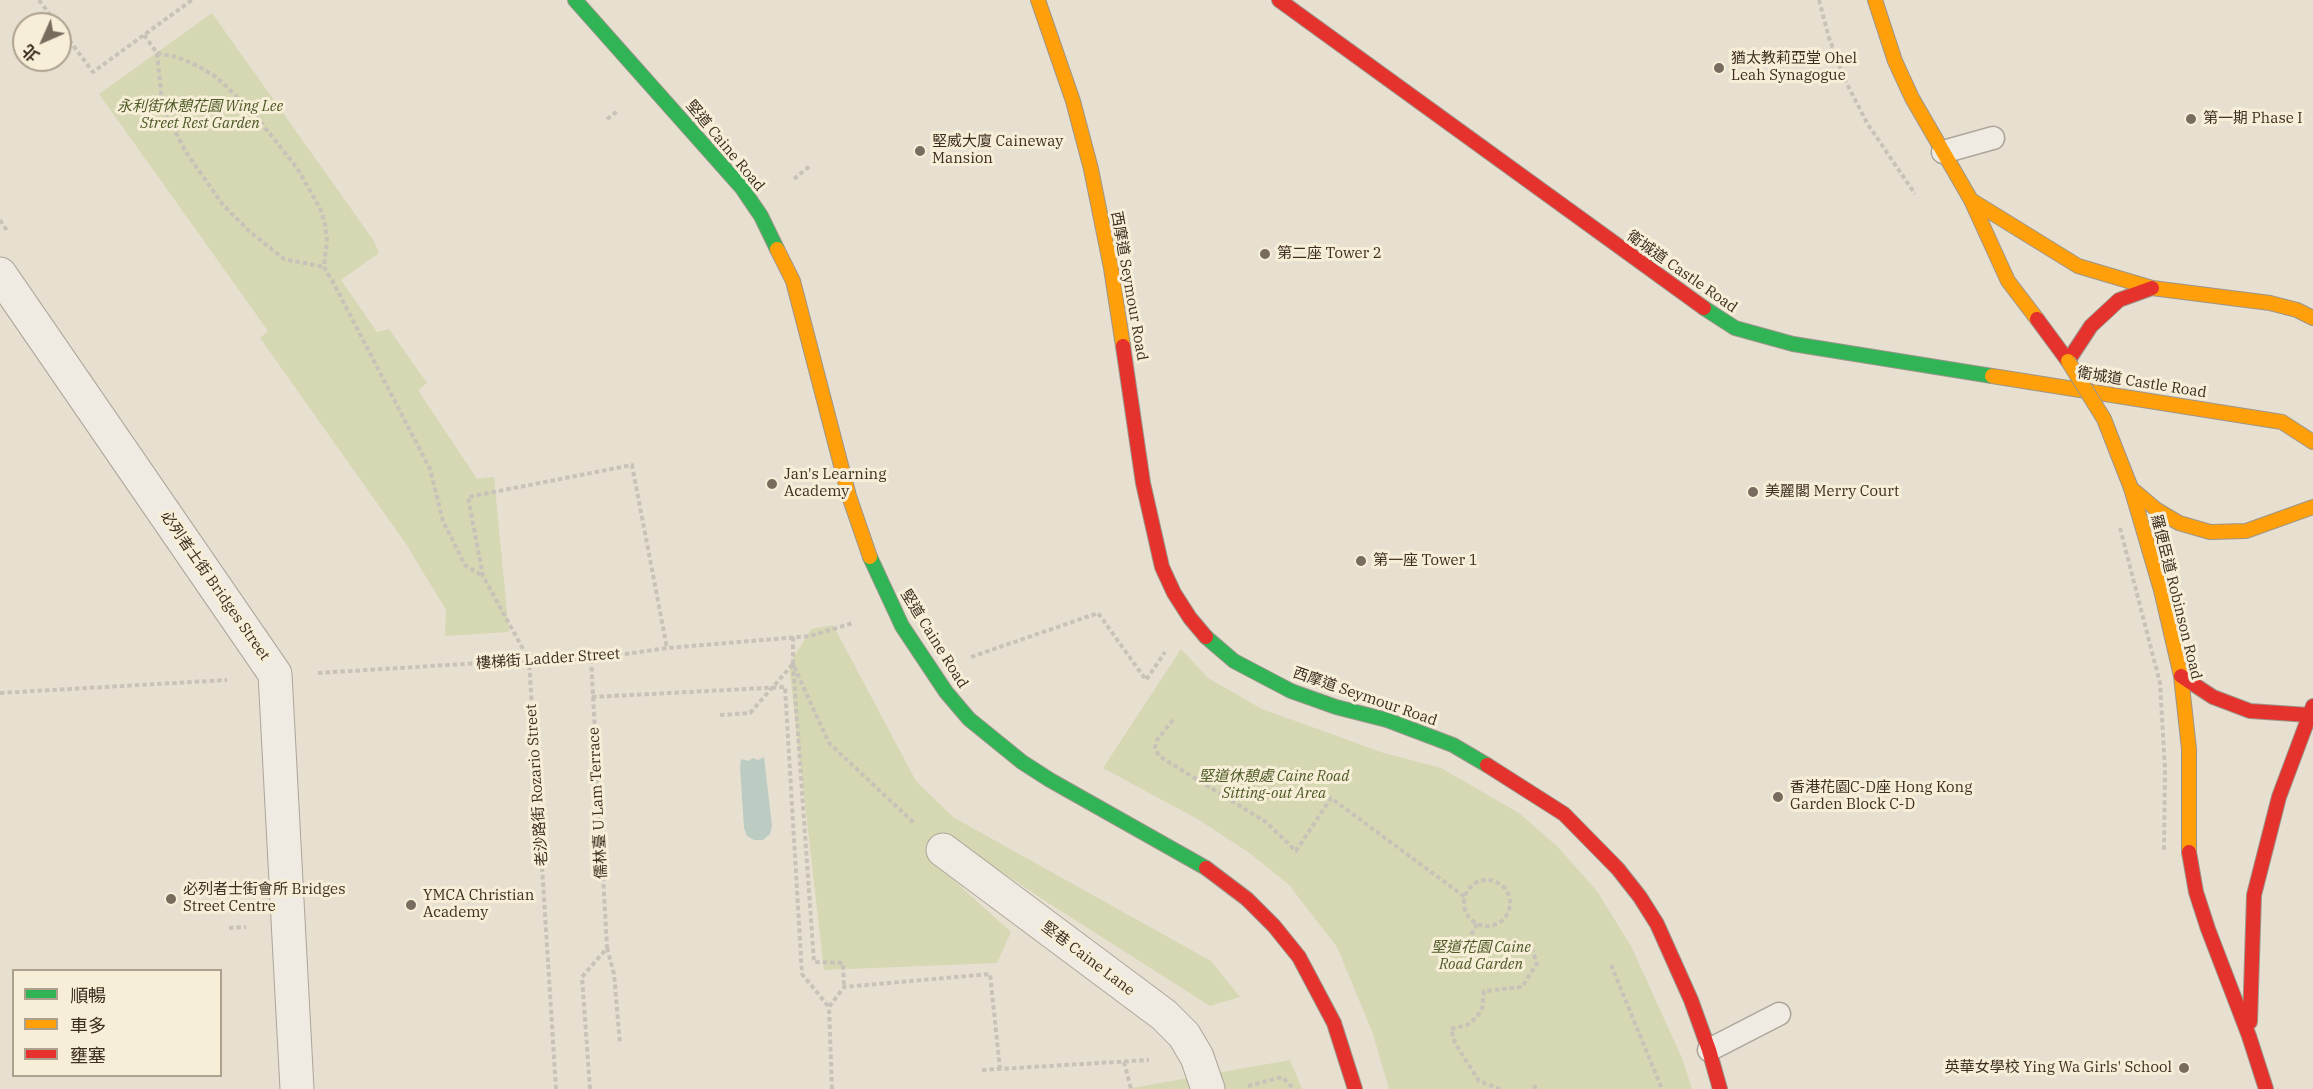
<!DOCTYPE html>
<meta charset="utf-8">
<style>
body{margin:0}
#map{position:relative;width:2313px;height:1089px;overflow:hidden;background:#e7e0d1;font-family:"IBM Plex Serif","Noto Sans TC",serif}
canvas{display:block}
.legend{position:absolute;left:12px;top:969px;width:210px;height:108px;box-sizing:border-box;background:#f7eed8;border:2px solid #ada18e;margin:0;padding:8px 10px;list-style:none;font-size:18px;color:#3d2e20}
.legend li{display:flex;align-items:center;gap:12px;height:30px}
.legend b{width:30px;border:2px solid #ada18e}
.north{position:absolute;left:12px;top:12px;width:60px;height:60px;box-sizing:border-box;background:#f7eed8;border:2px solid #ada18e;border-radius:50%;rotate:225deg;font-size:16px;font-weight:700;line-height:24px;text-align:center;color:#3d2e20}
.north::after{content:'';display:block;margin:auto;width:21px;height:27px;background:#786c5e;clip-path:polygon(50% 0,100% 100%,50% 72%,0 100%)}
</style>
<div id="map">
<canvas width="2313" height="1089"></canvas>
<ul class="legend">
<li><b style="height:8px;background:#30b455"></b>順暢</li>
<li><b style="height:8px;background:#ff9f0a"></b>車多</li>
<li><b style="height:8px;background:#e5322d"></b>壅塞</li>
</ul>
<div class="north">北</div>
</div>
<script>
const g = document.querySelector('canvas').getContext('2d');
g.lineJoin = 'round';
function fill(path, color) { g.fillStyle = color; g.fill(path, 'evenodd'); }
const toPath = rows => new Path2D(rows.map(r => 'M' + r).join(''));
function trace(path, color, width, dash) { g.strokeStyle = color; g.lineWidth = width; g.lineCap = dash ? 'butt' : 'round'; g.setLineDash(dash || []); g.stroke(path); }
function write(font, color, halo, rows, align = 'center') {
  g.font = font + ' "IBM Plex Serif","Noto Sans TC",serif'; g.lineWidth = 6; g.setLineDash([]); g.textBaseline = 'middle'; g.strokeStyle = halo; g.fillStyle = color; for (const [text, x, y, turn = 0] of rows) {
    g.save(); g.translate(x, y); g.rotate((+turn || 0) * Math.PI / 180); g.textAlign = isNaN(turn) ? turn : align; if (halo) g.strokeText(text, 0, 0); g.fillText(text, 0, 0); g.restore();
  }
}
fill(toPath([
 [212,13,374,241,379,253,341,280,377,332,389,329,427,383,418,390,477,479,494,477,509,632,445,636,446,610,406,544,260,338,268,331,99,94],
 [833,625,916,781,953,817,1211,961,1240,997,1210,1006,1050,904,946,835,927,856,1011,932,997,963,824,970,789,665,811,629],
 [1181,649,1208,678,1262,709,1384,753,1441,768,1519,813,1558,847,1597,891,1631,946,1682,1058,1692,1089,1389,1089,1373,1034,1337,947,1289,885,1251,854,1199,820,1103,768],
 [1290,1060,1302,1089,1126,1089]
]), '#d6d7b3');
fill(toPath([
 [764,757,772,826,770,834,763,840,754,840,747,836,744,828,740,767,741,759,748,761,753,758,758,760]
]), '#bcccc2');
const lane = toPath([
 [1943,152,1993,138],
 [1709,1050,1779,1014]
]);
const street = toPath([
 [0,274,275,674,297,1089],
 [943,850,1164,1015,1184,1035,1197,1057,1208,1089]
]);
const fast = toPath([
 [575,0,742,188,761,216,777,249],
 [1704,308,1735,328,1793,344,1992,376],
 [870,557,902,626,946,692,969,719,1022,762,1050,780,1206,868],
 [1206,637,1234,661,1291,691,1336,707,1387,720,1453,745,1487,765]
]);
const slow = toPath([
 [1038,0,1073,101,1091,169,1111,268,1123,346],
 [1875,0,1895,61,1912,98,1971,200,2008,281,2037,319],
 [1971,200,2078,266,2152,288,2270,303,2297,310,2313,318],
 [777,249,793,281,849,496,870,557],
 [1992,376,2282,422,2313,442],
 [2131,488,2161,590,2181,676,2189,749,2189,852],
 [2131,488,2157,510,2179,523,2210,532,2246,531,2313,507]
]);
const jam = toPath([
 [1279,0,1704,308],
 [2037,319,2068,361,2091,326,2119,300,2152,288],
 [1123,346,1143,483,1162,567,1174,593,1190,618,1206,637],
 [2181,676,2213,697,2250,711,2309,715],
 [1487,765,1564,814,1618,869,1640,897,1657,924,1691,1000,1709,1050,1720,1089],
 [2189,852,2196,892,2208,929,2249,1036,2266,1089],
 [1206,868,1247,899,1274,926,1299,957,1334,1023,1355,1089],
 [2250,1022,2254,895,2279,797,2313,706]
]);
trace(lane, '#ada599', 25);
trace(street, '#ada599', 35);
trace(fast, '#9c958a', 16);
trace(slow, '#9c958a', 16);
trace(jam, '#9c958a', 16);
trace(toPath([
 [39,0,57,24],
 [1819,0,1829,38,1845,80,1867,123,1915,194],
 [60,28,93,72,192,0],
 [144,35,157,53,162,102,165,113,186,152,223,205,249,231,284,259,324,267],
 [157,53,177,57,198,66,216,77,251,110,297,168,320,208,325,224,327,240,324,267,334,284,430,469,443,521,465,565,483,576],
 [607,119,619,110],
 [794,179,811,165],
 [0,220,8,232],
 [793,637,793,664,829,743,914,823],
 [971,657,1098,613,1146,680,1165,652],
 [793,664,814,962,843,963,844,987],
 [318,673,529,660,591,659,667,648,810,636,853,623],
 [0,693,227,680],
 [592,697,785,687,802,974,829,1007],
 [1173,720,1157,740,1155,748,1159,756,1266,822,1296,851,1331,798,1465,897],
 '1464 903a23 23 0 1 1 46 0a23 23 0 1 1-46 0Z',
 [1477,924,1468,941,1472,951,1531,947,1537,963,1522,987,1484,991,1482,1009,1477,1017,1467,1025,1451,1029,1455,1043,1479,1081,1500,1089],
 [229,928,246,927],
 [607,948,614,974,620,1044],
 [1611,965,1662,1089],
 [1124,1062,1131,1089],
 [982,1070,1149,1060],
 [1534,1085,1536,1089],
 [1248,1086,1282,1077,1294,1089],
 [556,1089,529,660,483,576,468,497,632,465,667,648],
 [590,1089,582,977,607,948,591,659],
 [832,1089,829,1007,844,987,990,974,1000,1069]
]), '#c8c2b9', 4, [4.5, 3]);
trace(lane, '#efebe3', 22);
trace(street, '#efebe3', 33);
trace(fast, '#30b455', 14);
trace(slow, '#ff9f0a', 14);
trace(jam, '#e5322d', 14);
const slowBridge = toPath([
 [2068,361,2104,419,2131,488]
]);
trace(slowBridge, '#9c958a', 16, []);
trace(toPath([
 [2120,528,2160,683,2165,769,2164,852],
 [720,715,750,713,793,664]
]), '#c8c2b9', 4, [4.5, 3]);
trace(slowBridge, '#ff9f0a', 14);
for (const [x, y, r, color] of [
 [1719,68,6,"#786c5e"],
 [2191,119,6,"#786c5e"],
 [920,151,6,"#786c5e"],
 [1265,254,6,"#786c5e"],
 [772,484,6,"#786c5e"],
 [1753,492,6,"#786c5e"],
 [1361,561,6,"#786c5e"],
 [1778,797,6,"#786c5e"],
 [171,899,6,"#786c5e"],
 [411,905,6,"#786c5e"],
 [2184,1068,6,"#786c5e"]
]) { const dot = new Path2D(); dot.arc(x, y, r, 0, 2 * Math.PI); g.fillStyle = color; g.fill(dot); trace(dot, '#f7eed8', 2); }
write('15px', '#3d2e20', '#f7eed8', [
 ["猶太教莉亞堂 Ohel",1731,59],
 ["Leah Synagogue",1731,76],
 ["第一期 Phase I",2203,119],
 ["堅威大廈 Caineway",932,142],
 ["Mansion",932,159],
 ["第二座 Tower 2",1277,254],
 ["Jan's Learning",784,475],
 ["Academy",784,492],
 ["美麗閣 Merry Court",1765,492],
 ["第一座 Tower 1",1373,561],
 ["香港花園C-D座 Hong Kong",1790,788],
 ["Garden Block C-D",1790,805],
 ["必列者士街會所 Bridges",183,890],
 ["Street Centre",183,907],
 ["YMCA Christian",423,896],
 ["Academy",423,913],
 ["英華女學校 Ying Wa Girls' School",2172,1068,"right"]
], 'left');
write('italic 15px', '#4d5a26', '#f7eed8', [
 ["永利街休憩花園 Wing Lee",200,107],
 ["Street Rest Garden",200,124],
 ["堅道休憩處 Caine Road",1274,777],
 ["Sitting-out Area",1274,794],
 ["堅道花園 Caine",1481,948],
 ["Road Garden",1481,965]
]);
write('15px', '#3d2e20', '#f7eed8', [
 ["堅道 Caine Road",725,146,50],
 ["衛城道 Castle Road",1682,272,35],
 ["西摩道 Seymour Road",1129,286,80],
 ["衛城道 Castle Road",2142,383,9],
 ["必列者士街 Bridges Street",215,586,55],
 ["羅便臣道 Robinson Road",2176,597,76],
 ["堅道 Caine Road",934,639,58],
 ["樓梯街 Ladder Street",548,659,-4],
 ["西摩道 Seymour Road",1365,697,19],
 ["老沙路街 Rozario Street",537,785,-94],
 ["儒林臺 U Lam Terrace",598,803,-93],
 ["堅巷 Caine Lane",1088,959,37]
]);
</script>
